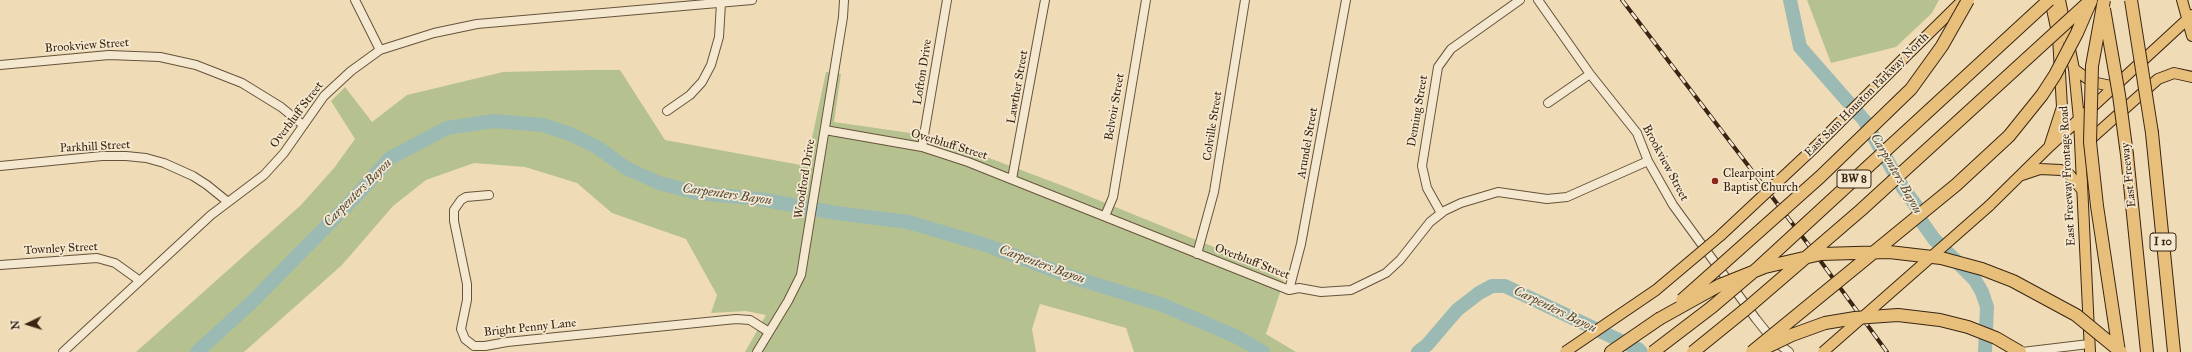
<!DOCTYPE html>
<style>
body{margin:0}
#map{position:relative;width:2192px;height:352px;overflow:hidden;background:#efdcb6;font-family:"IM FELL Great Primer",serif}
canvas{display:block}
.north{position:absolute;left:8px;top:304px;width:40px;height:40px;-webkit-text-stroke:3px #f5e8d0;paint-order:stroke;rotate:266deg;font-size:11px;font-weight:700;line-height:16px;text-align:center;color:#392512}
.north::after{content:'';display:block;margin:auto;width:14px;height:18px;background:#392512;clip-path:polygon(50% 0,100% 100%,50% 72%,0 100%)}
</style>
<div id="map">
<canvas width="2192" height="352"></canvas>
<div class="north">N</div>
</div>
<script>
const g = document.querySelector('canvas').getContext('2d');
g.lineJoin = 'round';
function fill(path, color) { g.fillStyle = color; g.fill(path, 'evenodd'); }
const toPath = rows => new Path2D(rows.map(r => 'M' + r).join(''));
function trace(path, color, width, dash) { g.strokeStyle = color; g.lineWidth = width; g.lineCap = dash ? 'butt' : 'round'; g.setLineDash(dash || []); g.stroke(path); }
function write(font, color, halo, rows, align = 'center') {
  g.font = font + ' "IM FELL Great Primer",serif'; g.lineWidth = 3.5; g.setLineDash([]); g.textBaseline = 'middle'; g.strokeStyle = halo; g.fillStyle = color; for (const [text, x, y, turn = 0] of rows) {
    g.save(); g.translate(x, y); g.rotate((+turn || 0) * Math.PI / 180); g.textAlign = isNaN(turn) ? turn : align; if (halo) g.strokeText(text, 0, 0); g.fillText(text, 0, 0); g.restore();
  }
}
fill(toPath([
 [1807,0,1939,0,1932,13,1896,47,1831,63],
 [588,70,620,70,665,140,806,166,826,72,841,74,834,122,931,136,1066,187,1231,254,1284,281,1266,334,1296,352,1134,352,1126,328,1040,304,1032,329,1036,352,745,352,766,315,746,311,711,313,717,295,686,239,612,213,577,183,525,167,474,163,426,180,393,206,342,265,244,352,136,352,301,205,334,168,355,139,331,101,345,87,372,122,407,95,503,72]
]), '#b6c190');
trace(toPath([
 [1790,0,1800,47,1864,120,1903,188,1917,207,1922,222,1934,239,1975,280,1982,292,1987,307,1985,352],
 [197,352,252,302,358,194,390,158,447,128,493,121,543,125,570,134,597,147,626,168,659,183,698,193,759,199,836,213,908,222,986,245,1072,277,1163,305,1237,337,1263,352],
 [1418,352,1427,345,1457,310,1479,293,1492,286,1505,286,1638,349,1641,352]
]), '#9bbab4', 14);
const minor = toPath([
 [355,0,380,50],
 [1538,0,1590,74,1637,133,1648,161,1673,205,1756,319,1772,339,1789,352],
 [0,65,109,55,160,57,196,65,242,83,281,107,303,125],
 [1548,103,1590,74],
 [667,111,690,95,702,82,711,65,719,37,721,3],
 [825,130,922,147,968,162,1289,290,1299,288,1321,292,1351,290,1386,273,1400,260,1430,222,1444,211,1461,203,1498,192,1547,199,1567,197,1648,161],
 [922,147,947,0],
 [0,166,102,156,126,156,146,158,164,163,193,176,207,185,228,202],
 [1012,179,1045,0],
 [489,195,466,197,461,200,454,210,454,221,467,284,467,300,461,329,465,339,474,346,485,346,507,342,736,319,750,320,769,332],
 [1441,213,1427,188,1422,166,1438,67,1451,49,1520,0],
 [1105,216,1113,197,1146,0],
 [1197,254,1214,192,1245,0],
 [0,265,97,258,115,263,140,281],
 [1289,290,1301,244,1346,0],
 [63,352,211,215,264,175,284,153,324,96,351,71,380,50,434,33,477,24,752,0],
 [757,352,788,301,801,275,843,17,844,0],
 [2022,352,2089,344]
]);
const major = toPath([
 [2050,0,2058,37,2062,107,2050,144],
 [2060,0,2074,69,2079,120,2090,352],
 [2182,0,2192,36],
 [1904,58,1963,0],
 [2074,69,2092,82,2116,87],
 [2088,145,2093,137,2158,79,2174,73,2192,77],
 [2022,175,2040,169,2061,170,2069,174,2082,190],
 [1989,206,2050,146,2192,15]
]);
const highway = toPath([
 [2152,133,2174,352],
 [2127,155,2147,352],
 [1611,352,1659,319]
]);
trace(minor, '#66533b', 10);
trace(major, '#392512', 12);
trace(highway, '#392512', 14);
trace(minor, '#f5e8d0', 8);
trace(major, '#e8be7b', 10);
trace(highway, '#e8be7b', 12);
const rail = toPath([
 [1622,0,1811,248,1887,352]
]);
trace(rail, '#392512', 4);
trace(rail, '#f5e8d0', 2.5, [8]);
const majorBridge = toPath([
 [1565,352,1656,290,1720,236,1815,147,1904,58],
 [1823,352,1989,206]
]);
const highwayBridge = toPath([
 [2104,0,2092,66,2090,142,2097,206,2119,352],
 [2131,0,2152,133],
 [2104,9,2119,95,2127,155],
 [1682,300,1820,177,1911,89,1942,46,1968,0],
 [1659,319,1720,285,1765,267,1821,254,1889,252,1941,258,1982,269,2013,281,2076,315,2121,352],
 [1765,348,1792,335,1825,323,1855,318,1898,315,1940,320,1968,327,1996,338,2020,352],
 [1653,352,1712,307,1759,267,2049,0],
 [1693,352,1746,309,1861,210,2091,0],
 [1752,352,1956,185,2009,136,2042,95,2055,75,2077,33,2090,3]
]);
trace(majorBridge, '#392512', 12, []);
trace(highwayBridge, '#392512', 14, []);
trace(majorBridge, '#e8be7b', 10);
trace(highwayBridge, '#e8be7b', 12);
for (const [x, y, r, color] of [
 [1715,181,4,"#8f2418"]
]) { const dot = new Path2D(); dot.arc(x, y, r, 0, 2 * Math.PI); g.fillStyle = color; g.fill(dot); trace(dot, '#f5e8d0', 1.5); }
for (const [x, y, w] of [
 [1854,179,34],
 [2163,242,26]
]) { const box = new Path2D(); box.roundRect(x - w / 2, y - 9, w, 18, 3); g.fillStyle = '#f5e8d0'; g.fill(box); trace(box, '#392512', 1); }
write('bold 11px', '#392512', null, [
 ["BW 8",1854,179],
 ["I 10",2163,242]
]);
write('12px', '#392512', '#f5e8d0', [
 ["Brookview Street",87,46,-4],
 ["Lofton Drive",923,72,-81],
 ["Lawther Street",1018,87,-80],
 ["East Sam Houston Parkway North",1867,95,-45],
 ["Belvoir Street",1115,107,-80],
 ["Deming Street",1418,111,-80],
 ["Overbluff Street",297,115,-53],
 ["Colville Street",1213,126,-81],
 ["Arundel Street",1308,143,-80],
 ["Overbluff Street",949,145,17],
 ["Parkhill Street",95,147,-3],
 ["Brookview Street",1665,163,62],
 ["East Freeway",2129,175,-96],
 ["East Freeway Frontage Road",2068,176,-93],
 ["Woodford Drive",805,179,-81],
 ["Townley Street",61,249,-3],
 ["Overbluff Street",1252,262,21],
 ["Bright Penny Lane",530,328,-6]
]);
write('12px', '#392512', '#f5e8d0', [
 ["Clearpoint",1723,174],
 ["Baptist Church",1723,188]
], 'left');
write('italic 13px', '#524a3a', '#f5e8d0', [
 ["Carpenters Bayou",1896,174,60],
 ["Carpenters Bayou",358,193,-45],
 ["Carpenters Bayou",727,195,8],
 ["Carpenters Bayou",1042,265,20],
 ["Carpenters Bayou",1555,310,26]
]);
</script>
